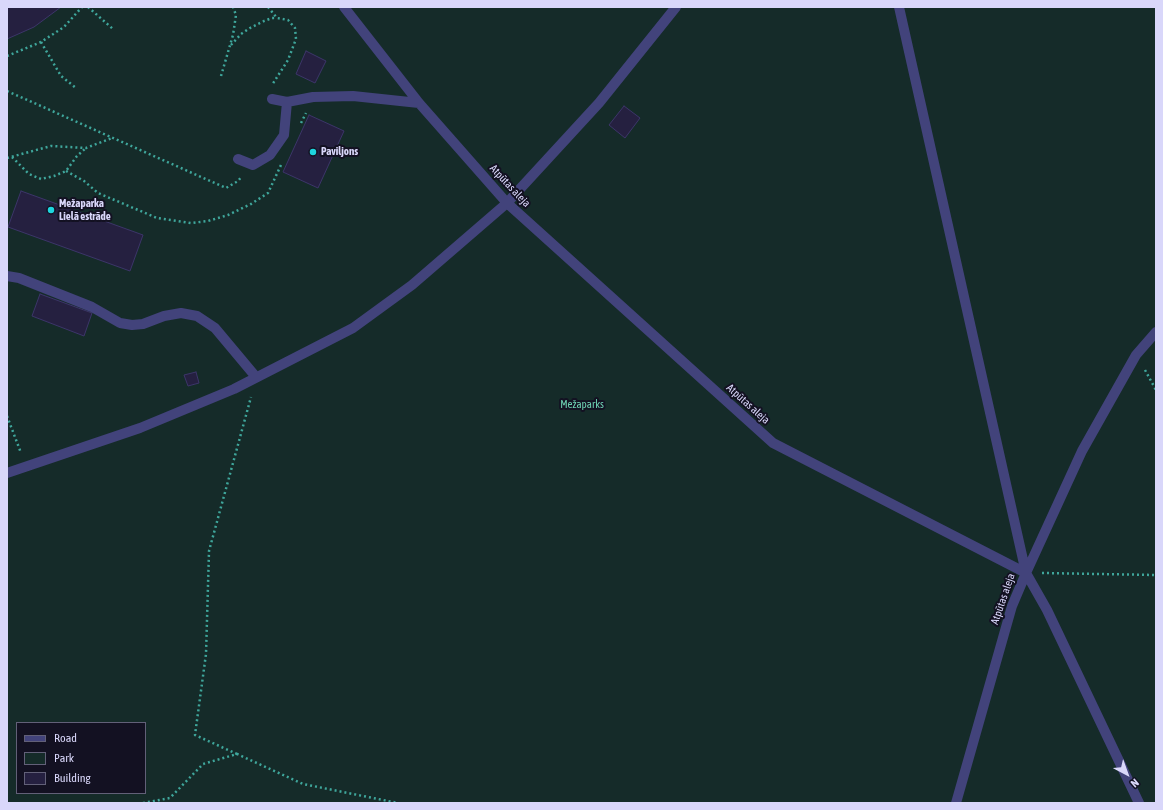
<!DOCTYPE html>
<meta charset="utf-8">
<style>
body{margin:0}
#map{position:relative;width:1163px;height:810px;overflow:hidden;background:#131122;font-family:"Asap Condensed",sans-serif}
canvas{display:block}
.frame{position:absolute;inset:0;border:8px solid #d9d7fa;pointer-events:none}
.legend{position:absolute;left:16px;top:722px;width:130px;height:72px;box-sizing:border-box;background:#131122;border:1px solid #626078;margin:0;padding:5px 7px;list-style:none;font-size:12px;color:#d9d7fa}
.legend li{display:flex;align-items:center;gap:8px;height:20px}
.legend b{width:20px;border:1px solid #626078}
.north{position:absolute;left:1107px;top:754px;width:40px;height:40px;-webkit-text-stroke:3px #131122;paint-order:stroke;rotate:139deg;font-size:11px;font-weight:700;line-height:16px;text-align:center;color:#d9d7fa}
.north::after{content:'';display:block;margin:auto;width:14px;height:18px;background:#d9d7fa;clip-path:polygon(50% 0,100% 100%,50% 72%,0 100%)}
</style>
<div id="map">
<canvas width="1163" height="810"></canvas>
<div class="frame"></div>
<ul class="legend">
<li><b style="height:5px;background:#42437b"></b>Road</li>
<li><b style="height:11px;background:#152b29"></b>Park</li>
<li><b style="height:11px;background:#252040"></b>Building</li>
</ul>
<div class="north">N</div>
</div>
<script>
const g = document.querySelector('canvas').getContext('2d');
g.lineJoin = 'round';
function fill(path, color) { g.fillStyle = color; g.fill(path, 'evenodd'); }
const toPath = rows => new Path2D(rows.map(r => 'M' + r).join(''));
function trace(path, color, width, dash) { g.strokeStyle = color; g.lineWidth = width; g.lineCap = dash ? 'butt' : 'round'; g.setLineDash(dash || []); g.stroke(path); }
function write(font, color, halo, rows, align = 'center') {
  g.font = font + ' "Asap Condensed",sans-serif'; g.lineWidth = 4; g.setLineDash([]); g.textBaseline = 'middle'; g.strokeStyle = halo; g.fillStyle = color; for (const [text, x, y, turn = 0] of rows) {
    g.save(); g.translate(x, y); g.rotate((+turn || 0) * Math.PI / 180); g.textAlign = isNaN(turn) ? turn : align; if (halo) g.strokeText(text, 0, 0); g.fillText(text, 0, 0); g.restore();
  }
}
fill(toPath([
 [7,7,1156,7,1156,803,7,803],
 [17,723,145,723,145,793,17,793]
]), '#152b29');
const building = toPath([
 [7,7,61,7,34,27,7,39,7,7],
 [306,51,326,61,315,83,296,74,306,51],
 [624,106,640,118,625,138,609,125,624,106],
 [309,115,344,131,318,188,283,172,309,115],
 [21,191,143,235,130,271,8,227,21,191],
 [40,294,92,313,84,336,32,316,40,294],
 [196,372,199,383,188,386,184,375,196,372]
]);
fill(building, '#252040');
trace(building, '#3c3569', 1);
trace(toPath([
 [88,7,113,29],
 [268,7,277,18,288,20,295,28,296,39,288,60,272,85],
 [41,42,61,76,76,88],
 [231,45,241,34,250,28,264,21,272,18,277,18],
 [7,56,41,42,64,27,82,7],
 [221,76,233,35,236,15,233,7],
 [7,91,226,188,238,181,242,176],
 [301,123,306,113],
 [12,157,29,174,41,179,54,176,66,171,77,156,86,148],
 [7,158,51,146,86,148,112,138],
 [66,171,84,181,98,193,157,218,191,223,208,221,228,215,251,204,268,193,281,165],
 [1145,370,1156,390],
 [7,416,21,453],
 [1042,573,1156,575],
 [237,754,195,735,206,654,209,551,251,397],
 [143,803,170,798,203,764,237,754,303,784,398,803]
]), '#3fa69b', 2.5, [2, 3]);
trace(toPath([
 [344,7,419,103,507,203,773,443,1026,573],
 [899,7,1026,573,1047,610,1139,803],
 [272,99,287,102,313,97,353,96,419,103],
 [238,159,253,165,270,155,284,135,287,102],
 [7,276,19,278,92,307,120,323,132,325,143,324,164,316,181,313,197,316,215,328,256,377],
 [7,473,140,428,234,389,353,328,412,285,507,203,599,103,676,7],
 [956,803,1012,606,1026,573,1082,451,1136,355,1156,332]
]), '#42437b', 10);
for (const [x, y, r, color] of [
 [313,152,4,"#1ed5df"],
 [51,210,4,"#1ed5df"]
]) { const dot = new Path2D(); dot.arc(x, y, r, 0, 2 * Math.PI); g.fillStyle = color; g.fill(dot); trace(dot, '#131122', 1.5); }
write('bold 11px', '#d9d7fa', '#131122', [
 ["Paviljons",321,152],
 ["Mežaparka",59,204],
 ["Lielā estrāde",59,217]
], 'left');
write('11px', '#d9d7fa', '#131122', [
 ["Atpūtas aleja",510,186,47],
 ["Atpūtas aleja",748,404,42],
 ["Atpūtas aleja",1003,599,-71]
]);
write('11px', '#6dd0b2', '#131122', [
 ["Mežaparks",582,405]
]);
</script>
